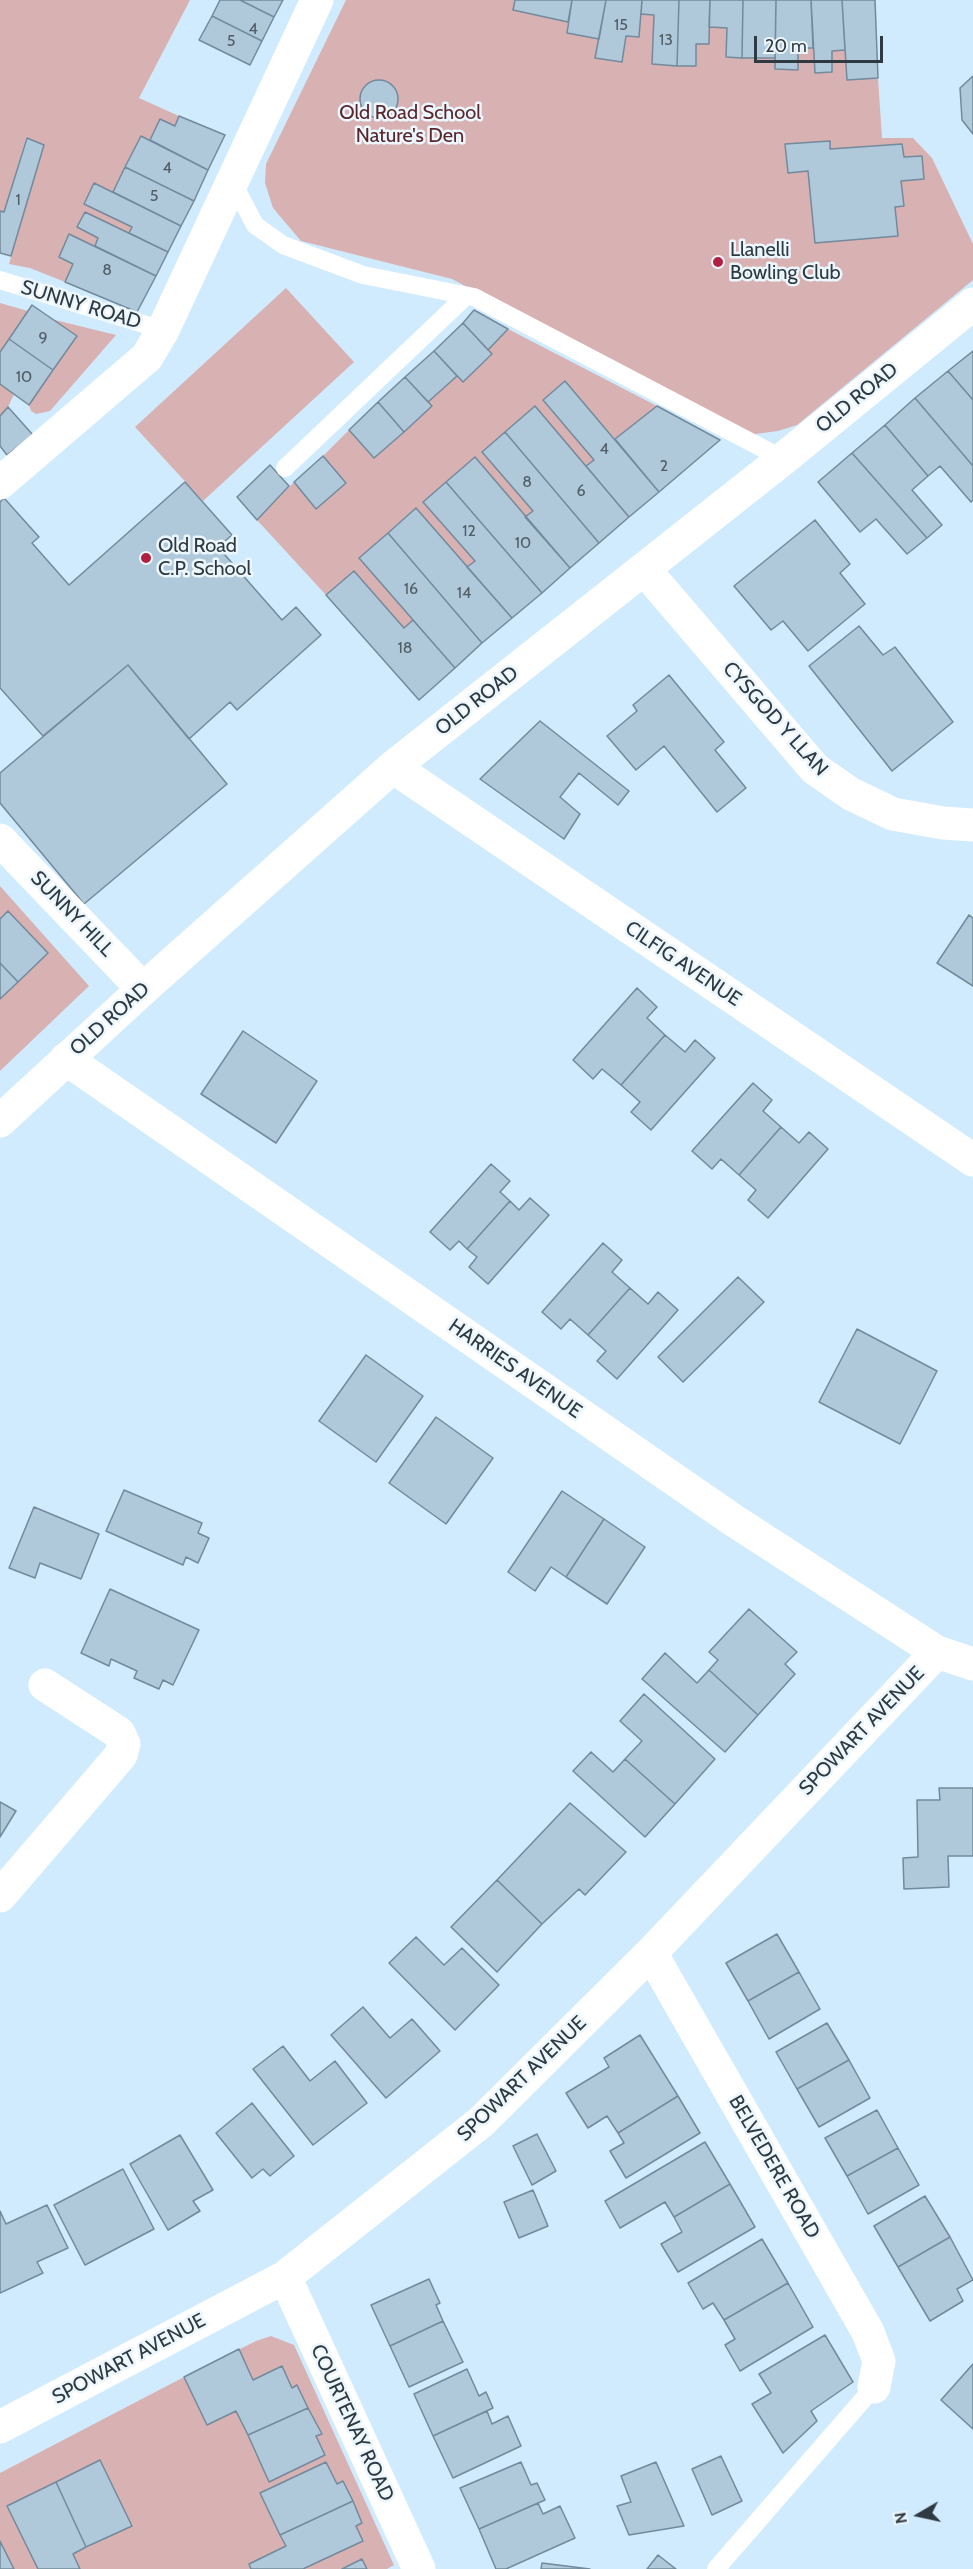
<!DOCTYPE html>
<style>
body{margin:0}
#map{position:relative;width:973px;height:2569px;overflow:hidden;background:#d1ebfe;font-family:Cabin,sans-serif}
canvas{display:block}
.north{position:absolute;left:889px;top:2485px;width:60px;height:60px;-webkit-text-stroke:4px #ebf6fd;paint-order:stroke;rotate:261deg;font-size:16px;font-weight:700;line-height:24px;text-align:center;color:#2f3941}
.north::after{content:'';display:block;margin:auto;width:21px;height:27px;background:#2f3941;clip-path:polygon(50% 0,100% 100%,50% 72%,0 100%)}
.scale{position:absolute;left:754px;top:36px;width:129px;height:27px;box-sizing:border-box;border:3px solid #2f3941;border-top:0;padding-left:8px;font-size:18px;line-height:21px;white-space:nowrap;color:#2f3941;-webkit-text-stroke:4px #ebf6fd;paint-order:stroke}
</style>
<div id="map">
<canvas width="973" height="2569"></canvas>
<div class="north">N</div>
<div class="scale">20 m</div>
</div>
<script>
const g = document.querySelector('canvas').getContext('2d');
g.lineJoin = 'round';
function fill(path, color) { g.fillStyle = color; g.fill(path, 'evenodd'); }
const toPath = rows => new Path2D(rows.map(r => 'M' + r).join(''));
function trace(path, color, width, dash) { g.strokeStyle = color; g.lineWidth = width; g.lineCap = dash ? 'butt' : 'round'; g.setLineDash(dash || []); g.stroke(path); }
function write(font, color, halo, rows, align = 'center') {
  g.font = font + ' Cabin,sans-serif'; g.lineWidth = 5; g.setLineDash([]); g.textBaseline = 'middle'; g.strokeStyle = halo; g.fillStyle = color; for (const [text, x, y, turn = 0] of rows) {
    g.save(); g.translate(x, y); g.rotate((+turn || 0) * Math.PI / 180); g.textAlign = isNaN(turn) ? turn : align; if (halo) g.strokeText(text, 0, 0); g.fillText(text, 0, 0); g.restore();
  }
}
fill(toPath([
 [0,0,190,0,139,98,179,116,175,126,160,119,150,140,141,136,113,192,94,183,84,203,132,227,129,233,85,212,77,227,98,238,95,246,69,235,59,257,73,264,65,282,30,268,9,264,44,145,26,138,4,212,0,211],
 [346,0,515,0,513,10,568,22,567,33,599,39,595,58,621,62,626,36,639,37,641,14,654,15,652,64,695,66,696,44,709,27,727,28,726,57,775,58,775,69,798,70,798,48,813,48,815,73,832,72,832,51,845,50,847,80,878,78,882,138,913,138,932,158,973,244,973,280,797,425,778,431,755,434,740,432,452,279,301,241,273,208,265,183,266,164],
 [286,288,354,362,203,501,135,427],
 [0,303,28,311,0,352],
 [51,319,116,335,50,411,36,414,31,411,29,405,77,336],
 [508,329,657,406,615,439,565,381,543,401,594,460,586,466,535,406,482,452,533,511,525,517,475,458,423,502,475,561,467,567,416,508,359,558,413,620,404,628,326,595,257,520,294,482,317,508,346,483,323,456,349,430,374,458,404,432,428,402,457,376,463,382,492,355,488,350],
 [0,384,14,394,8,407,0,416],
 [0,886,89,986,0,1071,0,999,48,953,8,911,0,919],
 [271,2336,294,2345,394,2565,387,2569,80,2569,73,2554,132,2526,100,2460,7,2506,38,2569,0,2569,0,2473,184,2377,256,2341]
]), '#d8b1b3');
const building = toPath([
 [220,0,240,0,274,17,262,41,212,16,220,0],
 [240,0,283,0,274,17,240,0],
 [515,0,572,0,568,22,513,10,515,0],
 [572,0,606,0,599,39,567,33,572,0],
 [606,0,642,0,639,37,626,36,622,62,595,58,606,0],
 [642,0,679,0,677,66,652,64,654,15,641,14,642,0],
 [679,0,710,0,709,44,696,44,696,66,677,66,679,0],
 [710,0,743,0,742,58,726,57,727,28,709,27,710,0],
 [743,0,776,0,775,58,742,58,743,0],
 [776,0,811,0,813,48,798,48,798,70,775,69,776,0],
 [811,0,842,0,845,50,832,51,832,72,815,73,811,0],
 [842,0,875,0,878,78,847,80,842,0],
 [212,16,262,41,250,65,199,40,212,16],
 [973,76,973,134,962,120,960,88,973,76],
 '360 99a19 19 0 1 1 38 0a19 19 0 1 1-38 0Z',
 [179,116,225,135,208,170,150,140,160,119,175,126,179,116],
 [141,136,208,170,194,201,125,167,141,136],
 [27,138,44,145,11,256,0,253,0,211,4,212,27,138],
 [830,141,830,149,902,144,904,157,922,156,924,179,901,181,904,206,895,207,898,236,815,243,808,171,788,173,785,144,830,141],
 [125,167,194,201,181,226,113,192,125,167],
 [94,183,181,226,168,252,129,233,132,227,84,204,94,183],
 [85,212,168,252,156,276,95,246,98,238,77,227,85,212],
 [69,234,156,276,137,312,65,282,73,264,59,257,69,234],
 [32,305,77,336,53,370,9,339,32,305],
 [474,310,508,329,488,350,463,323,474,310],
 [463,323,492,354,463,382,434,351,463,323],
 [9,339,53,370,29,405,0,384,0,352,9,339],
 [434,351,457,376,428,402,405,377,434,351],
 [973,351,973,400,948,371,973,351],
 [948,371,973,400,973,466,915,398,948,371],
 [405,377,432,406,404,432,378,402,405,377],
 [565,381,659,492,629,517,586,466,594,460,543,400,565,381],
 [915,398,973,466,973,500,971,502,940,466,928,476,885,425,915,398],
 [378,402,404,432,374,458,349,430,378,402],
 [535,406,629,517,599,543,505,432,535,406],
 [657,406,720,440,659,492,615,439,657,406],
 [8,407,33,435,7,455,0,446,0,416,8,407],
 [885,425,928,476,912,490,942,525,927,538,852,453,885,425],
 [505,432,599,543,570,568,525,517,533,511,482,452,505,432],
 [852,453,927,538,907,554,876,519,860,532,818,482,852,453],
 [323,456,346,483,316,509,294,482,323,456],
 [475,457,570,568,542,593,446,482,475,457],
 [270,465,289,486,257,520,237,497,270,465],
 [185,482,232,535,218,547,282,620,296,607,321,635,237,710,230,702,189,739,128,665,43,736,0,688,0,502,4,498,39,537,32,543,69,585,185,482],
 [446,482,542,593,512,618,467,567,475,561,423,502,446,482],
 [416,508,512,618,482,643,388,533,416,508],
 [815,520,850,564,840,573,865,604,808,651,783,621,771,630,734,586,815,520],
 [388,533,482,643,455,668,359,558,388,533],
 [354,571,404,628,413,620,455,668,419,700,326,595,354,571],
 [859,626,883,655,895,647,953,722,892,771,809,666,859,626],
 [128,665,227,784,84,904,0,803,0,773,128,665],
 [669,675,724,742,715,750,746,788,717,812,664,746,636,770,607,736,637,711,633,705,669,675],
 [540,721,629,791,618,805,579,773,560,797,580,814,564,839,480,779,540,721],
 [8,911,48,953,18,982,0,963,0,919,8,911],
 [969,915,973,918,973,986,937,963,969,915],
 [0,963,18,982,0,999,0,963],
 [637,988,657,1007,647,1018,665,1035,621,1085,602,1069,593,1079,573,1060,637,988],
 [243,1031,317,1081,276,1143,201,1094,243,1031],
 [665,1035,685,1052,695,1040,715,1058,651,1130,631,1112,640,1102,621,1085,665,1035],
 [753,1083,772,1100,763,1111,781,1127,739,1175,721,1159,712,1169,692,1151,753,1083],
 [781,1127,799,1143,809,1132,828,1149,768,1218,748,1200,756,1190,739,1175,781,1127],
 [491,1164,510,1181,500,1192,510,1201,467,1249,459,1241,450,1250,430,1232,491,1164],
 [530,1198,549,1215,488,1284,469,1267,477,1257,467,1249,510,1201,519,1210,530,1198],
 [603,1243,622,1260,612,1272,630,1288,588,1335,570,1319,561,1329,542,1312,603,1243],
 [738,1277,764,1302,683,1382,658,1357,738,1277],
 [630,1288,648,1304,658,1292,678,1310,617,1379,597,1361,606,1351,588,1335,630,1288],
 [857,1329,937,1371,900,1444,819,1402,857,1329],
 [366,1355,423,1396,376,1462,319,1421,366,1355],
 [436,1417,493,1458,446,1524,389,1483,436,1417],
 [124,1490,202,1523,198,1533,209,1538,198,1563,186,1557,183,1565,106,1531,124,1490],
 [562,1491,604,1519,566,1577,551,1567,535,1591,508,1572,562,1491],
 [34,1507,99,1534,81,1579,40,1563,35,1578,9,1568,34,1507],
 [604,1519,645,1547,607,1604,566,1577,604,1519],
 [110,1589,199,1630,173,1685,163,1680,159,1689,134,1678,137,1671,111,1659,109,1666,81,1653,110,1589],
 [749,1609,797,1652,785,1664,795,1674,758,1715,709,1670,718,1660,709,1652,749,1609],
 [665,1653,697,1683,709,1670,758,1715,725,1752,642,1679,665,1653],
 [644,1694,715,1759,675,1804,625,1759,642,1741,620,1721,644,1694],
 [591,1752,613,1772,625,1759,675,1804,645,1837,573,1771,591,1752],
 [939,1788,973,1788,973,1856,948,1856,949,1887,904,1889,903,1858,918,1857,917,1800,940,1800,939,1788],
 [0,1802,16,1811,0,1837,0,1802],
 [570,1803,626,1852,585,1895,579,1889,542,1924,497,1880,570,1803],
 [497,1880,542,1924,497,1972,451,1927,497,1880],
 [777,1934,799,1972,748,2001,726,1963,777,1934],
 [416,1937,444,1965,462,1948,499,1985,455,2030,389,1963,416,1937],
 [799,1972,820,2009,769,2039,748,2001,799,1972],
 [363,2007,390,2038,412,2019,440,2051,386,2098,331,2035,363,2007],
 [827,2023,849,2060,797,2089,776,2052,827,2023],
 [640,2035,678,2096,618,2133,607,2116,588,2128,566,2093,609,2067,604,2058,640,2035],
 [283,2046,310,2081,335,2061,367,2103,313,2145,253,2069,283,2046],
 [849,2060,870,2098,819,2127,797,2089,849,2060],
 [678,2096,700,2133,626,2178,610,2151,624,2143,618,2133,678,2096],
 [252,2103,294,2156,270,2176,263,2169,252,2178,216,2133,252,2103],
 [877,2110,898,2148,847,2176,825,2138,877,2110],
 [537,2134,556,2171,532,2185,513,2146,537,2134],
 [180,2135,213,2190,193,2201,200,2211,168,2230,130,2164,180,2135],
 [705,2142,730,2184,674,2217,665,2202,620,2228,605,2201,705,2142],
 [898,2148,919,2185,868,2214,847,2176,898,2148],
 [123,2169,154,2229,85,2265,54,2205,123,2169],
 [730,2184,755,2227,678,2272,661,2244,682,2232,674,2217,730,2184],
 [533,2190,548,2226,519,2238,504,2202,533,2190],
 [925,2196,950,2237,898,2267,874,2226,925,2196],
 [47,2205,68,2248,37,2262,43,2273,0,2293,0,2211,6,2224,47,2205],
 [950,2237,973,2280,957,2289,963,2301,930,2321,898,2267,950,2237],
 [762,2239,788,2283,724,2320,713,2303,703,2309,688,2283,762,2239],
 [429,2279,440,2303,436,2305,443,2321,390,2346,371,2305,429,2279],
 [788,2283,813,2327,740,2371,725,2345,735,2339,724,2320,788,2283],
 [443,2321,463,2362,409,2387,390,2346,443,2321],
 [825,2335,853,2382,811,2411,817,2421,783,2453,752,2404,771,2393,759,2374,825,2335],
 [239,2349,253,2380,282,2366,292,2388,297,2385,308,2408,248,2435,236,2411,207,2425,184,2377,239,2349],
 [973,2364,973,2429,941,2400,973,2364],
 [467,2369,479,2396,486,2392,493,2408,433,2436,414,2394,467,2369],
 [308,2408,322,2434,316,2436,325,2455,269,2482,248,2435,308,2408],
 [487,2411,492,2424,508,2416,521,2446,453,2478,433,2436,487,2411],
 [721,2456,742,2501,712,2515,692,2469,721,2456],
 [100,2460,132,2526,86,2547,56,2482,100,2460],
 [326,2462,337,2484,343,2481,353,2501,280,2535,260,2493,326,2462],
 [521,2462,531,2485,537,2483,545,2500,479,2529,460,2488,521,2462],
 [656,2462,684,2526,629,2535,617,2506,631,2502,621,2476,656,2462],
 [56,2482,86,2547,73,2554,80,2569,38,2569,7,2506,56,2482],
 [353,2501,362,2523,356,2526,363,2541,303,2569,251,2569,249,2564,286,2546,280,2535,353,2501],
 [538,2503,543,2514,560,2506,575,2538,506,2569,496,2569,479,2529,538,2503],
 [0,2541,14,2569,0,2569,0,2541],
 [658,2555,676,2569,647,2569,658,2555],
 [362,2559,367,2569,342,2569,362,2559],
 [542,2563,590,2569,541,2569,542,2563]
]);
fill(building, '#afc8da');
trace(building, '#728a9b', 1.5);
trace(toPath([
 [232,181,255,225,283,245,363,275,474,297,783,459],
 [0,280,163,330],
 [285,468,466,296],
 [716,2569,874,2387]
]), '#fff', 18);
trace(toPath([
 [0,483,147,357,163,330,317,0],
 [644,569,815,769,851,794,893,814,943,823,973,825],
 [393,767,973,1160],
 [0,840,143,989],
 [66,1059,733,1520,937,1652,973,1664],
 [0,1896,121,1755,124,1744,119,1733,45,1685],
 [651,1953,868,2332,879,2361,874,2387],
 [285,2277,419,2569],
 [0,2427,285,2277,481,2122,651,1953,937,1652]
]), '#fff', 33);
trace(toPath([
 [0,1121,143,989,393,767,783,459,973,304]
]), '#fff', 33);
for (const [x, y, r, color] of [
 [718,262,6,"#b22041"],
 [146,558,6,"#b22041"]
]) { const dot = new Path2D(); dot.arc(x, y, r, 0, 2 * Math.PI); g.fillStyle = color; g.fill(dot); trace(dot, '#ebf6fd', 2); }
write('16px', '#4f5d67', null, [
 ["15",621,25],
 ["4",253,29],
 ["13",666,40],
 ["5",231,41],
 ["4",167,168],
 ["5",154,196],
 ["1",18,200],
 ["8",107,270],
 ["9",43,338],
 ["10",24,377],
 ["4",604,449],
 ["2",664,466],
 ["8",527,482],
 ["6",581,491],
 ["12",469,531],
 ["10",523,543],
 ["16",411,589],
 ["14",464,593],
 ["18",405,648]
]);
write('20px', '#5a262c', '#ebf6fd', [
 ["Old Road School",410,113],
 ["Nature's Den",410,136]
]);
write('20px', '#2f3941', '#ebf6fd', [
 ["Llanelli",730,250],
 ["Bowling Club",730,273],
 ["Old Road",158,546],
 ["C.P. School",158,569]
], 'left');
write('20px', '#2f3941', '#ebf6fd', [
 ["SUNNY ROAD",81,305,17],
 ["OLD ROAD",857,398,-39],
 ["OLD ROAD",477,701,-38],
 ["CYSGOD Y LLAN",775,719,48],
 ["SUNNY HILL",72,914,46],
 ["CILFIG AVENUE",683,964,34],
 ["OLD ROAD",110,1019,-42],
 ["HARRIES AVENUE",515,1369,35],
 ["SPOWART AVENUE",862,1731,-46],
 ["SPOWART AVENUE",522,2079,-44],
 ["BELVEDERE ROAD",774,2167,60],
 ["SPOWART AVENUE",129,2359,-28],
 ["COURTENAY ROAD",352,2423,65]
]);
</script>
